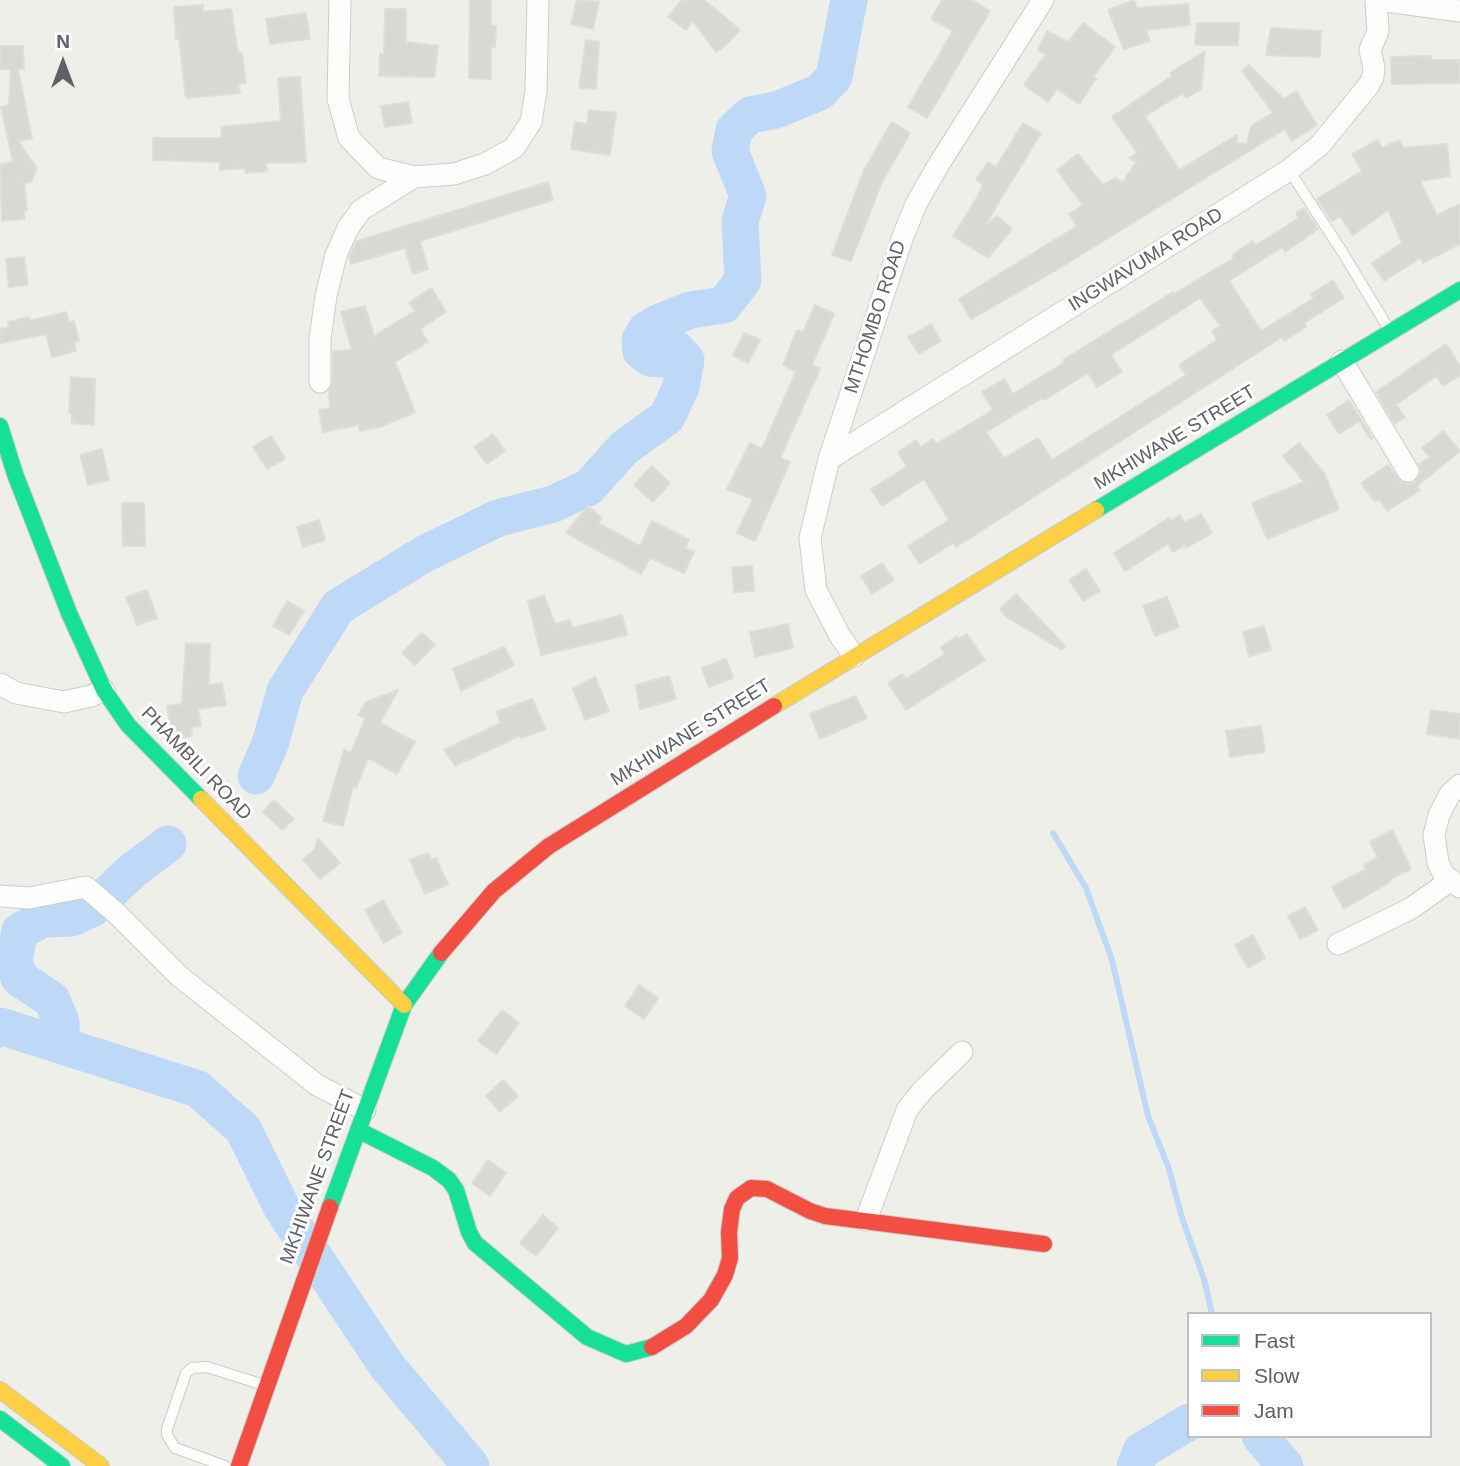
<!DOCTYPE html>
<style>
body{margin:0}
#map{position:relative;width:1460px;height:1466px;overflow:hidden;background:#efefe9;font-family:Arial,sans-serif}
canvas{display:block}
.legend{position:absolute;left:1187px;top:1312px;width:245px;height:126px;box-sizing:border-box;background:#fff;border:2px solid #bfc0c3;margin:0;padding:9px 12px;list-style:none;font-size:21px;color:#5e6168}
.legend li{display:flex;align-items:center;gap:14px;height:35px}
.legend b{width:35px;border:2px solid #bfc0c3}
.north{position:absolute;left:28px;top:28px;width:70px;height:70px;-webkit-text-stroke:5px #fff;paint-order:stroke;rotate:0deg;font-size:19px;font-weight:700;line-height:28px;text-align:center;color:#5e6168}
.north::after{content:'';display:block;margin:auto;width:24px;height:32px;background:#5e6168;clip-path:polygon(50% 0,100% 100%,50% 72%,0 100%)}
</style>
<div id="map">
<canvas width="1460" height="1466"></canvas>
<ul class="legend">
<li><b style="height:9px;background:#16e098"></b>Fast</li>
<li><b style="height:9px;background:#ffcf43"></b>Slow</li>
<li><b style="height:9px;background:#f24e42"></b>Jam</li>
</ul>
<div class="north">N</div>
</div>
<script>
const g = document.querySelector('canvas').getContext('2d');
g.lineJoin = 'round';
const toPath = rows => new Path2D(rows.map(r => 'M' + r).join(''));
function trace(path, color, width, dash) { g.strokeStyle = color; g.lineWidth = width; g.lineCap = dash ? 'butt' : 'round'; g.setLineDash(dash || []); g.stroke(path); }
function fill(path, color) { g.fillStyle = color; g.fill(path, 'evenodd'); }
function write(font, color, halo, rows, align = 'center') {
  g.font = font + ' Arial,sans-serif'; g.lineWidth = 6; g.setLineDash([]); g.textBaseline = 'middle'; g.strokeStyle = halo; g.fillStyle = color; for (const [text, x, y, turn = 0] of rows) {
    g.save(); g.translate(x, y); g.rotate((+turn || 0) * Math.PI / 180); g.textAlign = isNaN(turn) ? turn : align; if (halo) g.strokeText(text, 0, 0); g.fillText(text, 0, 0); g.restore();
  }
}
trace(toPath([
 [1053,833,1086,888,1112,960,1148,1116,1169,1169,1182,1218,1204,1279,1212,1314],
 [0,1045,8,1029]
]), '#bed8f8', 6);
trace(toPath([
 [256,776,270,744,285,691,338,607,424,554,498,518,553,504,589,487,624,448,667,417,681,387,686,360,675,348,661,359,650,358,641,351,640,340,646,330,658,323,690,310,724,305,743,280,740,221,748,196,730,151,734,130,750,115,776,110,820,92,834,77,849,0],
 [0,1026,198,1089,243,1129,282,1208,387,1366,471,1466],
 [61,1045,61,1022,52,1000,19,978,14,960,20,931,43,919,72,918,93,908,132,871,168,844],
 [1260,1436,1285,1466],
 [1135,1466,1141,1451,1189,1422]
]), '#bed8f8', 37);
const building = toPath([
 [470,0,491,0,491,25,496,26,495,47,491,47,491,79,469,78,470,0],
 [577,0,599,2,593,29,571,24,577,0],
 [682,0,704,0,740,30,727,44,716,52,693,21,686,30,668,17,682,0],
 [942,0,972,0,990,11,927,118,908,107,953,31,931,19,942,0],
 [1134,0,1137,8,1188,4,1190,25,1146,30,1150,41,1124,49,1108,10,1134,0],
 [203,5,203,12,231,9,238,53,242,53,246,83,238,84,240,93,186,98,179,39,176,39,174,7,203,5],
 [385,9,406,9,406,42,438,46,434,77,379,76,380,54,384,54,385,9],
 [306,13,310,39,270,44,266,19,306,13],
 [1083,23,1115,47,1093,77,1096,79,1079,104,1057,89,1048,102,1024,85,1046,54,1038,50,1047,31,1068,42,1083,23],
 [1197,23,1239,23,1238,45,1195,45,1197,23],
 [1271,28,1321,31,1320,57,1266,55,1271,28],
 [586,40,599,42,596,89,579,88,586,40],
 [0,46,23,46,24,69,18,69,32,139,18,141,37,168,31,182,24,183,27,210,24,211,24,219,2,221,0,164,13,162,1,107,9,105,11,69,0,69,0,46],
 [1205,51,1201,89,1186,98,1183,93,1145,116,1179,170,1237,135,1237,143,1247,144,1251,126,1273,113,1242,71,1249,65,1284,99,1296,91,1317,125,1292,141,1285,129,1053,272,971,319,959,299,1077,226,1069,214,1083,205,1057,170,1078,154,1103,185,1115,178,1123,182,1136,162,1129,158,1137,153,1112,117,1172,76,1170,73,1205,51],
 [1431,56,1431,60,1460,60,1460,83,1392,84,1391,57,1431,56],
 [300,77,306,162,266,163,267,171,246,173,246,168,220,170,220,162,153,160,153,138,222,138,221,127,281,121,278,78,300,77],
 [408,102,412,123,385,127,381,106,408,102],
 [589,110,616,113,610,155,571,149,575,122,587,124,589,110],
 [892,122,910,133,882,182,851,261,832,255,864,170,892,122],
 [1023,123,1041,133,985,225,997,216,1012,229,988,258,953,236,978,196,983,184,976,180,988,162,996,167,1023,123],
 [1378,140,1382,148,1399,140,1404,148,1447,144,1450,176,1420,181,1437,215,1460,204,1460,244,1423,263,1420,258,1384,281,1372,263,1402,243,1388,210,1353,235,1340,216,1332,221,1317,199,1362,171,1352,154,1378,140],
 [548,182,553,200,420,241,428,269,413,274,405,248,351,264,349,258,357,241,548,182],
 [1304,208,1318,229,1285,252,1282,247,1229,281,1261,331,1314,298,1311,294,1333,280,1344,298,1304,323,1306,327,1284,341,1282,337,956,547,953,543,920,564,908,546,949,520,924,479,882,506,871,489,907,467,898,452,916,440,920,447,933,439,936,444,993,410,982,392,1004,379,1013,394,1065,362,1063,360,1173,292,1174,294,1234,258,1232,255,1253,241,1256,245,1299,218,1296,213,1304,208],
 [1200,298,1220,326,1212,331,1217,340,1179,365,1186,375,1052,460,1038,438,1004,458,986,432,1042,398,1044,400,1088,373,1097,387,1122,372,1111,355,1200,298],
 [24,257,28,285,9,287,6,259,24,257],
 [431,288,446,312,420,329,428,342,395,362,415,412,380,427,360,431,358,425,323,432,319,410,330,408,329,391,333,382,333,351,352,350,341,312,365,306,374,336,415,311,409,303,431,288],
 [815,305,834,314,812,365,820,369,780,458,790,462,755,541,737,533,753,499,727,489,750,443,762,449,796,372,783,365,797,330,803,333,815,305],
 [66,312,69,322,74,321,79,341,74,342,76,351,52,357,46,334,0,343,0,329,9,327,8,322,29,317,29,321,66,312],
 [931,324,941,341,919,354,908,337,931,324],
 [744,333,760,340,748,363,733,355,744,333],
 [1446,344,1460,366,1460,375,1443,386,1436,376,1396,405,1405,417,1395,424,1376,392,1446,344],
 [71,377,95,379,94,425,72,423,72,413,69,413,71,377],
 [1349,400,1373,438,1371,440,1359,421,1339,434,1327,415,1349,400],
 [1443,431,1460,451,1417,486,1420,490,1387,511,1379,499,1374,501,1361,483,1388,465,1401,482,1408,484,1415,482,1421,471,1419,464,1430,457,1422,448,1443,431],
 [493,434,505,451,487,464,474,447,493,434],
 [271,436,285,459,267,469,253,447,271,436],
 [1299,443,1324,473,1339,509,1267,539,1252,503,1304,482,1283,456,1299,443],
 [102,449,109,480,88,485,80,455,102,449],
 [652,466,670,483,653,502,634,485,652,466],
 [122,503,144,503,145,546,123,546,122,503],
 [588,506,602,518,598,523,640,546,652,521,689,540,685,548,694,552,684,573,650,558,641,574,566,533,588,506],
 [1201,514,1212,533,1186,548,1185,545,1173,552,1168,544,1125,571,1114,553,1169,518,1170,521,1180,515,1184,523,1201,514],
 [319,520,325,540,303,547,297,527,319,520],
 [882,563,894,580,872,594,861,576,882,563],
 [752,566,754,591,734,592,732,567,752,566],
 [1086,569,1100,591,1083,601,1069,580,1086,569],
 [147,590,157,618,137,625,126,597,147,590],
 [1016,594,1065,646,1062,650,1007,617,1000,609,1016,594],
 [544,595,555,624,570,620,572,628,622,615,627,635,541,655,528,601,544,595],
 [1167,597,1179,627,1155,636,1143,606,1167,597],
 [287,601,304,611,289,635,273,626,287,601],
 [788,624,793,648,755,657,750,632,788,624],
 [1264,626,1271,650,1249,656,1243,632,1264,626],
 [422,633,435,645,415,665,402,653,422,633],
 [967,634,985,660,906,710,888,683,902,674,906,679,945,654,941,647,957,636,959,639,967,634],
 [186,643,210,644,209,685,222,683,226,705,198,709,201,726,191,727,192,736,172,739,167,706,182,704,186,643],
 [504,647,514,665,461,691,453,669,504,647],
 [726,659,733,678,709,687,702,668,726,659],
 [669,676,676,699,640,709,636,685,669,676],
 [595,677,609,711,585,720,573,689,595,677],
 [398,690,380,723,415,742,397,774,368,758,356,788,353,787,343,826,323,821,344,750,351,753,365,719,358,715,366,702,398,690],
 [855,696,867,718,820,739,810,714,855,696],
 [532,699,546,729,521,738,521,735,464,762,467,758,456,766,444,750,501,723,496,712,532,699],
 [1431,710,1460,714,1460,739,1427,734,1431,710],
 [1261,726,1265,752,1230,757,1226,731,1261,726],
 [274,800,294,819,282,830,263,812,274,800],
 [1392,830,1411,869,1389,880,1390,882,1344,909,1332,887,1366,869,1364,865,1378,857,1370,842,1392,830],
 [318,838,340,863,320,879,303,859,315,849,318,838],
 [428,853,431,860,436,858,448,884,425,894,410,860,428,853],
 [383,900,402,933,384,943,365,910,383,900],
 [1305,907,1318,930,1300,939,1288,916,1305,907],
 [1253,935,1265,958,1248,968,1235,945,1253,935],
 [639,985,658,998,644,1019,625,1006,639,985],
 [502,1010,519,1023,496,1054,478,1041,502,1010],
 [503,1080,518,1096,500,1112,486,1096,503,1080],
 [488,1160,506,1173,490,1196,472,1183,488,1160],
 [543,1215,558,1228,536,1256,520,1243,543,1215]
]);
fill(building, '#d8d8d4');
trace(building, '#deded8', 2);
const lane = toPath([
 [1289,170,1343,253,1390,331],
 [225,1466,175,1448,167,1435,167,1429,186,1373,192,1368,207,1367,264,1385]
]);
const street = toPath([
 [340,0,338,99,349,138,378,168,414,177,454,174,485,164,514,148,531,122,536,91,538,0],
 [1379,0,1460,11],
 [1342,361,1408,471],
 [320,382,320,339,326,296,336,255,348,228,361,210,414,177],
 [829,459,1289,170,1320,145,1369,85,1373,77,1374,68,1370,50,1378,31,1376,0],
 [854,656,840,636,816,590,810,538,829,459,902,239,916,204,939,164,1043,0],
 [0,684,16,693,64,702,91,696,104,690],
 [1460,785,1450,794,1439,815,1434,835,1438,863,1444,875,1460,887],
 [0,896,29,898,86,887,116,913,179,976,317,1085,365,1110],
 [1338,944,1410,909,1451,880],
 [866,1220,907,1110,922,1091,962,1052]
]);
const fast = toPath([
 [0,426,15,474,69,613,104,690,128,725,201,799],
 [1096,510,1460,290],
 [358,1130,433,1168,449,1180,456,1190,469,1232,475,1243,587,1337,626,1354,652,1347],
 [330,1207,404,1005,441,953],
 [0,1419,62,1466]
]);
const slow = toPath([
 [774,706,1096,510],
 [201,799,404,1005],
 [0,1390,101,1466]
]);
const jam = toPath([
 [441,953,494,891,549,846,774,706],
 [652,1347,686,1326,711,1300,725,1275,730,1258,729,1232,732,1209,737,1198,751,1188,767,1189,810,1211,825,1216,1044,1244],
 [239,1466,330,1207]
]);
trace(lane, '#cccdcb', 12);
trace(street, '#cccdcb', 23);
trace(fast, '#cbcccb', 18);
trace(slow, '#cbcccb', 18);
trace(jam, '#cbcccb', 18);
trace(lane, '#fdfdfc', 10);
trace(street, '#fdfdfc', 21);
trace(fast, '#16e098', 16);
trace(slow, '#ffcf43', 16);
trace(jam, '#f24e42', 16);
write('19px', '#5e6168', '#fff', [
 ["INGWAVUMA ROAD",1146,260,-32],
 ["MTHOMBO ROAD",876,317,-72],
 ["MKHIWANE STREET",1175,438,-31],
 ["MKHIWANE STREET",691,733,-32],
 ["PHAMBILI ROAD",196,764,46],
 ["MKHIWANE STREET",318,1177,-70]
]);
</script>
